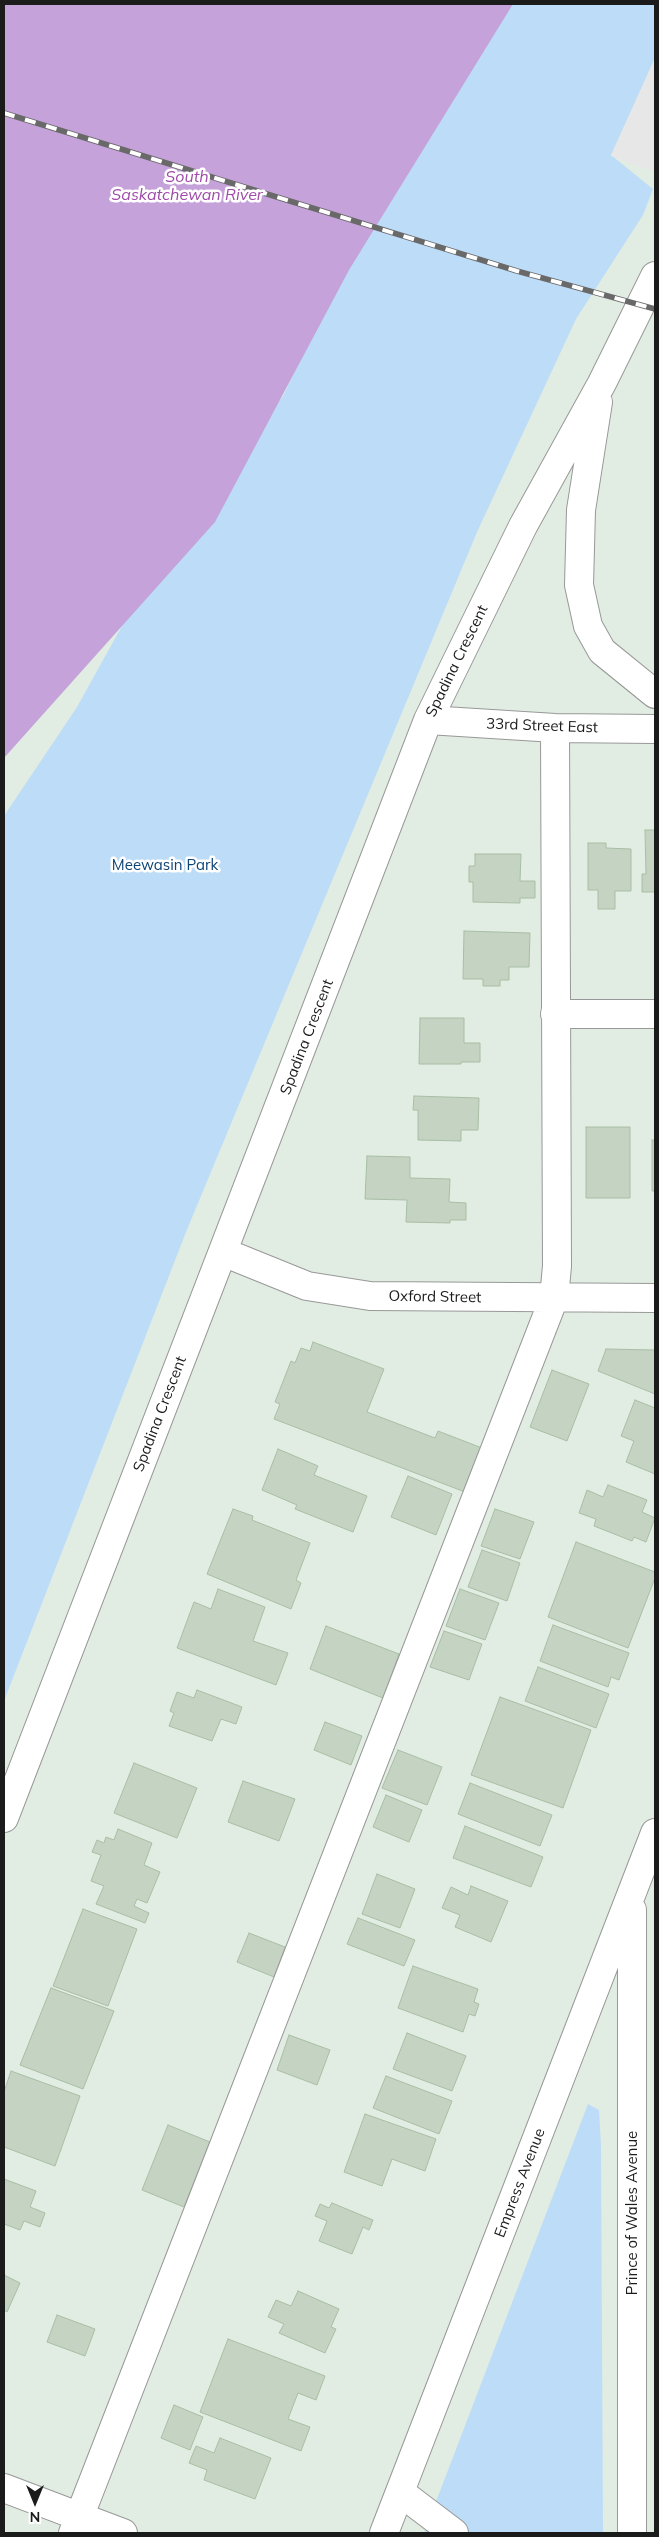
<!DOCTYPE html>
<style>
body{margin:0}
#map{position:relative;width:659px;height:2537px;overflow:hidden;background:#e1ede2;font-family:Mulish,sans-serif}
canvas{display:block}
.frame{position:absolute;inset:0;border:5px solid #1b1b1b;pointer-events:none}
.north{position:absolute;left:10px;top:2477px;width:50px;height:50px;-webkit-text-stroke:4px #fff;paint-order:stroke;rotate:180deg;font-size:14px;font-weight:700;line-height:20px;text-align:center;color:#1b1b1b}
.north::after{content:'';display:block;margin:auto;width:18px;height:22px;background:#1b1b1b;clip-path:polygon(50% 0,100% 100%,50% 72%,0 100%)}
</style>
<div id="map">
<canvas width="659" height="2537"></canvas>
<div class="frame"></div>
<div class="north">N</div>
</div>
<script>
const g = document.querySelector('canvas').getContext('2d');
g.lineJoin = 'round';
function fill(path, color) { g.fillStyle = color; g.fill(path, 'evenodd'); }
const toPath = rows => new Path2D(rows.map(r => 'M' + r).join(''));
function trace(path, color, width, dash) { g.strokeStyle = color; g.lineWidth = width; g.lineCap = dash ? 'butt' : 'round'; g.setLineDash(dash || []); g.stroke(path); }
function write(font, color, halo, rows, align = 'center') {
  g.font = font + ' Mulish,sans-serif'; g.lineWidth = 5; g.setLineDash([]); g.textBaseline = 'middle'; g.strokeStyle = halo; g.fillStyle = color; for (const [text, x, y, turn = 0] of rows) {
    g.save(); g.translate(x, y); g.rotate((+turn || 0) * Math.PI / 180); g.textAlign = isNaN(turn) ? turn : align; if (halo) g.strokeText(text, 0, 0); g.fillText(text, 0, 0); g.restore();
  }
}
fill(toPath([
 [511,4,655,4,655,58,611,155,653,189,643,215,576,319,477,532,186,1232,4,1701,4,816,77,707,174,532,283,396,346,266],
 [588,2104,599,2110,601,2146,603,2533,424,2533]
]), '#bddcf8');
fill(toPath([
 [655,58,655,172,611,156]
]), '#e7e7e7');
fill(toPath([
 [4,4,513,4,349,270,215,522,4,758]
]), '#c5a2da');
const building = toPath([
 [645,830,655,830,655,892,642,892,642,874,646,874,645,830],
 [588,843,606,843,606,848,631,849,631,891,615,891,615,909,598,909,598,890,588,890,588,843],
 [475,854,521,854,520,881,535,881,535,898,520,898,520,903,473,902,473,882,469,882,469,866,475,866,475,854],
 [464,931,530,933,529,967,509,967,509,980,500,980,500,986,483,986,483,979,463,979,464,931],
 [420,1018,464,1018,464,1043,480,1043,480,1062,461,1062,461,1064,419,1064,420,1018],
 [414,1096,479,1098,478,1130,461,1130,461,1141,418,1140,418,1110,413,1110,414,1096],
 [586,1127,630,1127,630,1198,586,1198,586,1127],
 [652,1140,655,1140,655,1191,652,1191,652,1140],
 [367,1156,410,1157,410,1178,450,1179,449,1202,466,1203,466,1220,450,1220,450,1223,406,1222,407,1200,365,1199,367,1156],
 [313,1342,384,1369,367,1412,435,1438,438,1431,482,1448,465,1492,274,1419,280,1404,275,1402,291,1361,295,1363,301,1348,310,1351,313,1342],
 [606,1349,655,1350,655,1394,598,1371,606,1349],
 [552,1370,589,1384,567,1441,530,1427,552,1370],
 [635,1400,655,1408,655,1474,626,1462,634,1441,621,1436,635,1400],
 [278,1449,318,1466,314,1475,367,1496,353,1532,295,1509,297,1505,262,1490,278,1449],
 [408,1476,452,1494,436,1535,391,1517,408,1476],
 [608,1485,647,1500,642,1512,655,1518,646,1542,634,1537,632,1541,594,1526,596,1519,579,1513,587,1490,603,1497,608,1485],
 [233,1509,253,1516,252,1520,310,1543,296,1580,301,1583,291,1609,207,1574,233,1509],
 [495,1509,534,1522,520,1559,481,1546,495,1509],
 [576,1542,655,1572,655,1578,628,1648,548,1617,576,1542],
 [482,1550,520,1563,507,1601,468,1587,482,1550],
 [218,1589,265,1607,253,1641,288,1653,276,1685,177,1648,194,1602,211,1609,218,1589],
 [460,1589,499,1603,485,1640,446,1626,460,1589],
 [553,1625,629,1653,619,1680,611,1677,608,1687,540,1661,553,1625],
 [326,1626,399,1654,383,1698,310,1669,326,1626],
 [444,1631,482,1644,469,1680,430,1667,444,1631],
 [538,1667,609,1694,596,1728,525,1701,538,1667],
 [197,1690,242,1707,236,1724,221,1719,212,1741,169,1726,174,1713,170,1711,177,1692,194,1698,197,1690],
 [500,1697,591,1730,563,1808,471,1775,500,1697],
 [325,1722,362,1736,351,1765,314,1750,325,1722],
 [398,1750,442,1767,427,1805,382,1788,398,1750],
 [134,1763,197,1788,177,1838,114,1813,134,1763],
 [243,1781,295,1799,279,1841,228,1822,243,1781],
 [470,1783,552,1815,540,1846,458,1814,470,1783],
 [386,1795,422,1810,409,1842,373,1827,386,1795],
 [465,1826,543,1857,531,1887,453,1858,465,1826],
 [118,1829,152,1843,144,1865,160,1872,147,1903,137,1899,134,1906,149,1913,145,1923,96,1904,104,1886,91,1881,101,1855,92,1852,97,1840,104,1843,106,1837,114,1840,118,1829],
 [377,1874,415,1889,400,1928,362,1914,377,1874],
 [471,1886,508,1901,491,1942,455,1927,460,1915,442,1908,451,1887,468,1895,471,1886],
 [83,1909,137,1929,108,2006,53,1986,83,1909],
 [358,1918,415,1940,404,1966,347,1944,358,1918],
 [249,1933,285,1947,274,1977,237,1962,249,1933],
 [413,1966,478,1989,474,2002,479,2004,475,2016,469,2014,463,2032,398,2008,413,1966],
 [51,1988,114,2011,83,2089,20,2065,51,1988],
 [407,2033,466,2056,452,2091,393,2069,407,2033],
 [289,2035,330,2050,317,2085,277,2070,289,2035],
 [11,2071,80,2096,55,2166,4,2147,4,2092,11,2071],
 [386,2076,452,2101,439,2134,373,2108,386,2076],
 [365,2114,436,2139,425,2171,392,2159,382,2186,344,2172,365,2114],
 [168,2125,210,2142,184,2207,142,2190,168,2125],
 [4,2179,36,2191,30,2207,45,2213,40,2227,24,2221,20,2230,4,2224,4,2179],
 [332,2203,373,2220,369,2230,363,2227,352,2254,319,2241,327,2221,315,2216,320,2204,329,2208,332,2203],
 [4,2275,20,2283,7,2312,4,2310,4,2275],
 [298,2291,339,2309,331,2327,336,2329,325,2353,279,2333,284,2324,268,2317,276,2300,291,2306,298,2291],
 [57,2315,95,2329,85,2356,47,2342,57,2315],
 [228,2339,325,2376,316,2400,298,2393,288,2419,310,2427,301,2451,200,2412,228,2339],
 [174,2405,203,2417,190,2450,161,2438,174,2405],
 [220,2438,271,2458,255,2499,204,2480,207,2470,189,2463,196,2446,214,2453,220,2438]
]);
fill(building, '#c5d3c2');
trace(building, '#a8bea4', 1);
const minor = toPath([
 [598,402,581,510,579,585,588,626,602,651,655,694],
 [428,720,555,728,655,729],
 [555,1014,655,1014],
 [223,1252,307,1286,370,1296,655,1298],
 [4,1818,428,720,523,526,602,383,655,276],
 [632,1910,632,2533],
 [4,2488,123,2533],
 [400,2492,454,2533],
 [73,2533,554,1298,557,1266,555,728],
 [384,2533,655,1833]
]);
trace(minor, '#989898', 30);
trace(minor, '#fff', 28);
const rail = toPath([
 [4,113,517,271,655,309]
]);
trace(rail, '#696969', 5.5);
trace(rail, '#fff', 4, [11]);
write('15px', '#1b1b1b', '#fff', [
 ["Spadina Crescent",457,661,-64],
 ["33rd Street East",542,726,2],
 ["Spadina Crescent",307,1037,-69],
 ["Oxford Street",435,1297,1],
 ["Spadina Crescent",160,1414,-69],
 ["Empress Avenue",520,2183,-69],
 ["Prince of Wales Avenue",632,2213,-90]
]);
write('15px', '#0d4376', '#fff', [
 ["Meewasin Park",165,865]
]);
write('italic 16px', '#9f4ba8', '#fff', [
 ["South",187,177],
 ["Saskatchewan River",187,195]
]);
</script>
